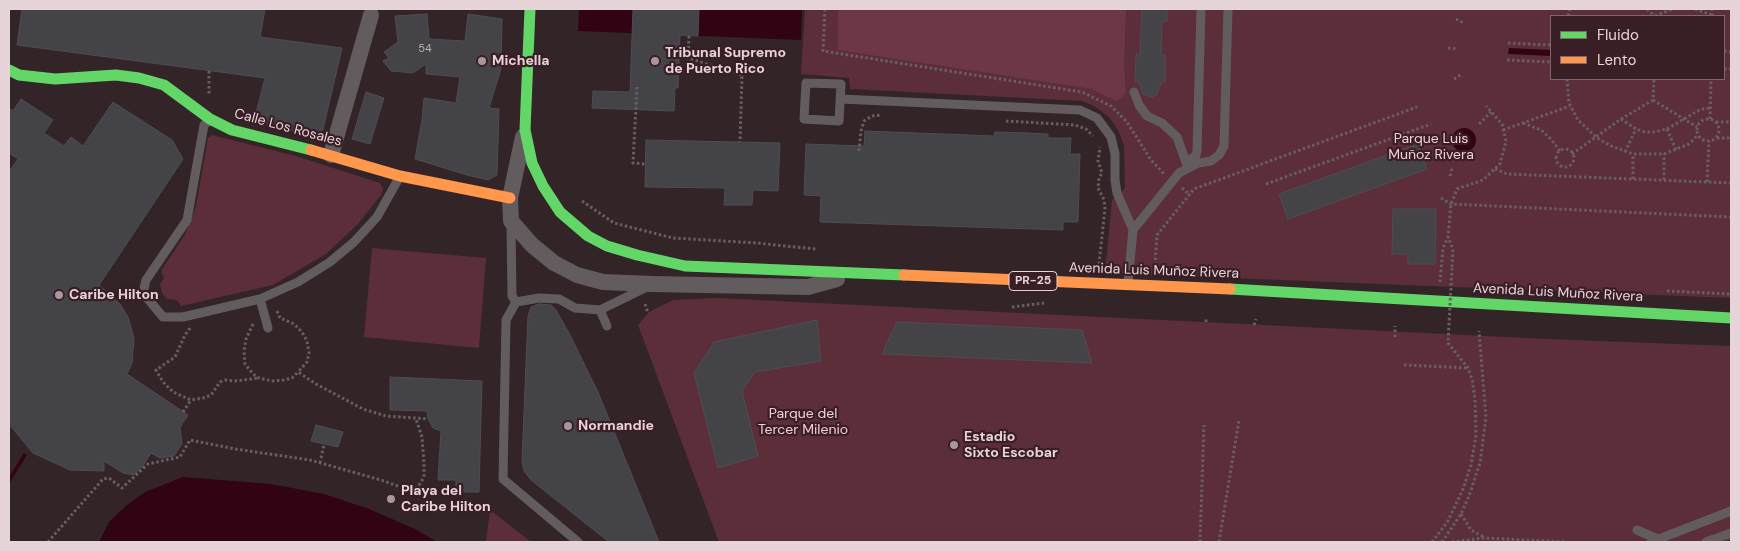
<!DOCTYPE html>
<meta charset="utf-8">
<style>
body{margin:0}
#map{position:relative;width:1740px;height:551px;overflow:hidden;background:#332428;font-family:"DM Sans",sans-serif}
canvas{display:block}
.frame{position:absolute;inset:0;border:10px solid #e7d4d8;pointer-events:none}
.legend{position:absolute;left:1550px;top:15px;width:175px;height:65px;box-sizing:border-box;background:#391e25;border:1px solid #7f676d;margin:0;padding:6px 9px;list-style:none;font-size:15px;color:#e7d4d8}
.legend li{display:flex;align-items:center;gap:10px;height:25px}
.legend b{width:25px;border:1px solid #7f676d}
</style>
<div id="map">
<canvas width="1740" height="551"></canvas>
<div class="frame"></div>
<ul class="legend">
<li><b style="height:6px;background:#63d668"></b>Fluido</li>
<li><b style="height:6px;background:#ff974d"></b>Lento</li>
</ul>
</div>
<script>
const g = document.querySelector('canvas').getContext('2d');
g.lineJoin = 'round';
function fill(path, color) { g.fillStyle = color; g.fill(path, 'evenodd'); }
const toPath = rows => new Path2D(rows.map(r => 'M' + r).join(''));
function trace(path, color, width, dash) { g.strokeStyle = color; g.lineWidth = width; g.lineCap = dash ? 'butt' : 'round'; g.setLineDash(dash || []); g.stroke(path); }
function write(font, color, halo, rows, align = 'center') {
  g.font = font + ' "DM Sans",sans-serif'; g.lineWidth = 4.5; g.setLineDash([]); g.textBaseline = 'middle'; g.strokeStyle = halo; g.fillStyle = color; for (const [text, x, y, turn = 0] of rows) {
    g.save(); g.translate(x, y); g.rotate((+turn || 0) * Math.PI / 180); g.textAlign = isNaN(turn) ? turn : align; if (halo) g.strokeText(text, 0, 0); g.fillText(text, 0, 0); g.restore();
  }
}
fill(toPath([
 [805,9,1731,9,1731,298,1105,273,1112,200,1125,188,1124,146,1118,130,1109,117,1094,106,1082,101,850,89,849,78,801,74],
 [1551,16,1724,16,1724,79,1551,79],
 [212,135,296,156,380,183,383,189,381,195,358,224,326,254,273,285,181,306,177,300,167,299,162,293,160,284,164,278,161,271,184,236,191,221,196,206,208,138],
 [372,248,486,258,479,348,364,337],
 [717,298,1547,339,1731,346,1731,542,719,542,638,325,649,312,673,300],
 [490,510,531,542,486,542]
]), '#5b2e3a');
fill(toPath([
 [838,9,1126,9,1124,64,1126,94,1116,101,1092,89,838,50]
]), '#6d3746');
fill(toPath([
 [579,9,802,9,801,40,578,31],
 [1509,48,1551,50,1551,56,1508,54],
 '1452 140a12 12 0 1 1 24 0a12 12 0 1 1-24 0Z',
 [24,453,27,455,9,484,9,477],
 [183,477,271,484,324,494,369,509,417,530,437,542,99,542,109,522,127,505,145,492]
]), '#310313');
const building = toPath([
 [22,9,265,9,260,37,342,48,321,138,254,121,265,78,17,45,22,9],
 [633,9,699,9,698,36,680,35,678,88,675,88,674,111,592,108,593,91,630,92,633,9],
 [1142,9,1167,9,1167,21,1162,21,1161,55,1165,55,1165,82,1161,83,1157,94,1152,97,1143,94,1139,82,1135,82,1136,54,1140,54,1142,9],
 [427,14,429,39,465,41,468,14,502,19,501,69,489,108,499,109,497,175,488,180,467,175,415,159,422,120,424,98,456,103,460,77,426,74,426,64,413,73,391,71,383,61,389,58,384,52,398,42,395,16,427,14],
 [366,92,384,98,370,144,352,139,366,92],
 [21,99,53,120,44,133,64,146,71,137,83,146,113,102,172,140,183,159,99,285,120,304,128,317,134,338,132,363,127,374,188,415,180,427,182,444,174,456,160,458,151,453,143,466,134,475,123,473,104,461,104,471,70,470,33,453,9,424,9,172,18,159,9,153,9,108,13,111,21,99],
 [865,131,994,136,995,132,1028,133,1048,134,1048,138,1071,138,1070,154,1080,154,1078,222,1063,222,1063,230,820,222,821,196,804,195,806,144,864,146,865,131],
 [646,140,780,143,778,191,753,190,752,205,724,205,725,188,645,187,646,140],
 [1418,144,1427,169,1288,219,1279,194,1418,144],
 [1393,209,1436,209,1435,264,1408,264,1408,254,1392,254,1393,209],
 [539,304,551,305,556,310,569,333,598,392,659,542,609,542,531,480,524,471,522,461,528,316,531,307,539,304],
 [817,320,821,361,755,372,742,391,758,456,718,468,694,373,714,342,817,320],
 [897,322,1082,330,1092,363,882,354,897,322],
 [390,377,482,381,479,492,456,492,456,480,438,480,441,431,433,428,428,419,427,411,390,410,390,377],
 [316,425,343,432,338,447,311,441,316,425]
]);
fill(building, '#444347');
trace(building, '#4e4d51', 1);
trace(toPath([
 [825,9,823,51,1082,92,1111,106,1127,122,1151,160,1165,175],
 [1647,9,1655,16],
 [1695,9,1712,15],
 [1568,16,1570,9],
 [1655,16,1672,9],
 [1712,16,1712,9],
 [1456,19,1464,23],
 [689,36,688,58,742,75,740,142],
 [1508,43,1551,45],
 [1448,48,1458,49],
 [1724,51,1731,52],
 [1507,60,1551,62],
 [1724,69,1731,69],
 [209,71,209,95],
 [1454,79,1462,74],
 [1567,79,1569,103,1578,120,1597,138,1611,146,1633,154,1664,154,1689,144,1698,135],
 [637,87,633,163,645,164],
 [1653,100,1697,127],
 '1697 130a11 11 0 1 1 22 0a11 11 0 1 1-22 0Z',
 [1621,119,1636,129,1645,132,1654,132,1667,129,1701,109,1710,108],
 [1710,119,1711,79],
 [1006,121,1075,125,1086,129,1093,136],
 [1716,122,1731,122],
 [1523,123,1541,130,1551,139,1560,151],
 [1479,124,1491,112],
 [1667,129,1676,150],
 [1503,130,1570,106],
 [1717,138,1731,138],
 '1556 158a9 9 0 1 1 18 0a9 9 0 1 1-18 0Z',
 [859,151,861,131,864,121,872,116,882,115],
 [1625,152,1636,129],
 [1572,154,1621,119,1653,100,1654,79],
 [1495,169,1507,174,1731,183],
 [1450,176,1452,168],
 [1633,179,1633,154],
 [1664,180,1664,154],
 [1707,182,1709,141],
 [1266,184,1431,124],
 [1182,188,1190,195],
 [1441,198,1451,204,1731,217],
 [582,201,614,223,673,238,757,243,816,249],
 [1099,264,1105,208,1104,200,1098,188,1099,178,1102,173,1098,161,1100,147],
 [1155,265,1157,235,1194,189,1417,107],
 [1452,267,1453,249,1448,237,1451,204,1457,189,1483,180,1500,164,1506,141,1502,124,1486,106],
 [1440,282,1443,248,1448,237],
 [1667,291,1731,294],
 [645,304,648,313],
 [1012,307,1044,303],
 [277,311,280,318,294,324,302,332,307,341,309,353,307,362,298,372],
 [1206,322,1206,317],
 [253,324,246,339,244,351,245,364,253,374,259,378,272,381,284,380,292,378,298,372,316,384,363,409,386,416,428,419],
 [1254,325,1256,319],
 [190,328,185,335,175,357,156,370,163,382,173,392,191,400,203,398,211,395,220,382,225,380,235,381,259,378],
 [1395,337,1395,326],
 [1404,365,1468,368],
 [183,412,191,400],
 [320,463,324,444],
 [1461,514,1471,530,1484,537],
 [48,542,103,479,109,478,122,488,148,464,180,457,190,440,235,449,310,460,381,480,406,489,418,487,424,477,424,463,422,437,416,419],
 [1200,542,1204,425],
 [1219,542,1239,420],
 [1442,542,1461,514,1469,496,1480,463,1486,418,1479,331],
 [1452,542,1484,538,1567,542]
]), '#675f61', 3, [2.5, 2.5]);
trace(toPath([
 [806,83,841,84,839,121,804,119,806,83],
 [1134,92,1139,105,1147,116,1162,123,1177,137,1188,168],
 [841,99,1080,110,1097,118,1111,137,1115,154,1115,180,1117,193,1133,230],
 [210,120,204,125,187,220,146,280,143,293,163,317,183,317,260,299,298,282,330,262,354,242,377,217,399,178],
 [1188,168,1190,160,1196,155,1197,151,1201,9],
 [511,224,512,296,516,302],
 [1128,282,1133,230,1179,173,1198,163,1211,161,1219,155,1224,146,1228,9],
 [260,299,268,328],
 [516,302,506,320,503,479,578,542],
 [516,302,539,298,559,299,575,308,600,310,647,287],
 [600,310,607,326],
 [1637,530,1660,540],
 [1651,542,1731,511],
 [1706,542,1731,533]
]), '#635c5e', 9);
trace(toPath([
 [523,137,510,198,511,221,532,245,554,263,577,275,603,282,652,284,808,287,837,279],
 [331,155,371,15]
]), '#635c5e', 16);
trace(toPath([
 [530,9,525,130,532,163,543,186,560,212,588,236,607,246,637,255,685,266,904,275],
 [9,70,19,75,55,79,116,75,139,78,164,85,210,119,232,130,311,150],
 [1230,289,1731,318]
]), '#63d668', 11);
trace(toPath([
 [311,150,400,176,510,198],
 [904,275,1230,289]
]), '#ff974d', 11);
trace(toPath([
 [1432,542,1448,521,1463,489,1471,465,1476,435,1475,399,1472,379,1468,368,1448,343,1452,267]
]), '#675f61', 3, [2.5, 2.5]);
for (const [x, y, r, color] of [
 [482,61,5,"#a8969a"],
 [655,61,5,"#a8969a"],
 [59,295,5,"#a8969a"],
 [568,426,5,"#a8969a"],
 [954,445,5,"#a8969a"],
 [391,499,5,"#a8969a"]
]) { const dot = new Path2D(); dot.arc(x, y, r, 0, 2 * Math.PI); g.fillStyle = color; g.fill(dot); trace(dot, '#391e25', 2); }
write('11px', '#beb0b4', null, [
 ["54",425,49]
]);
for (const [x, y, w] of [
 [1033,281,48]
]) { const box = new Path2D(); box.roundRect(x - w / 2, y - 9.5, w, 19, 4); g.fillStyle = '#391e25'; g.fill(box); trace(box, '#e7d4d8', 1); }
write('bold 12px', '#e7d4d8', null, [
 ["PR-25",1033,281]
]);
write('bold 14px', '#e7d4d8', '#391e25', [
 ["Tribunal Supremo",665,53],
 ["de Puerto Rico",665,69],
 ["Michella",492,61],
 ["Caribe Hilton",69,295],
 ["Normandie",578,426],
 ["Estadio",964,437],
 ["Sixto Escobar",964,453],
 ["Playa del",401,491],
 ["Caribe Hilton",401,507]
], 'left');
write('14px', '#e7d4d8', '#391e25', [
 ["Calle Los Rosales",288,128,15],
 ["Avenida Luis Muñoz Rivera",1154,271,2],
 ["Avenida Luis Muñoz Rivera",1558,293,3]
]);
write('14px', '#f6ced6', '#391e25', [
 ["Parque Luis",1431,139],
 ["Muñoz Rivera",1431,155],
 ["Parque del",803,414],
 ["Tercer Milenio",803,430]
]);
</script>
